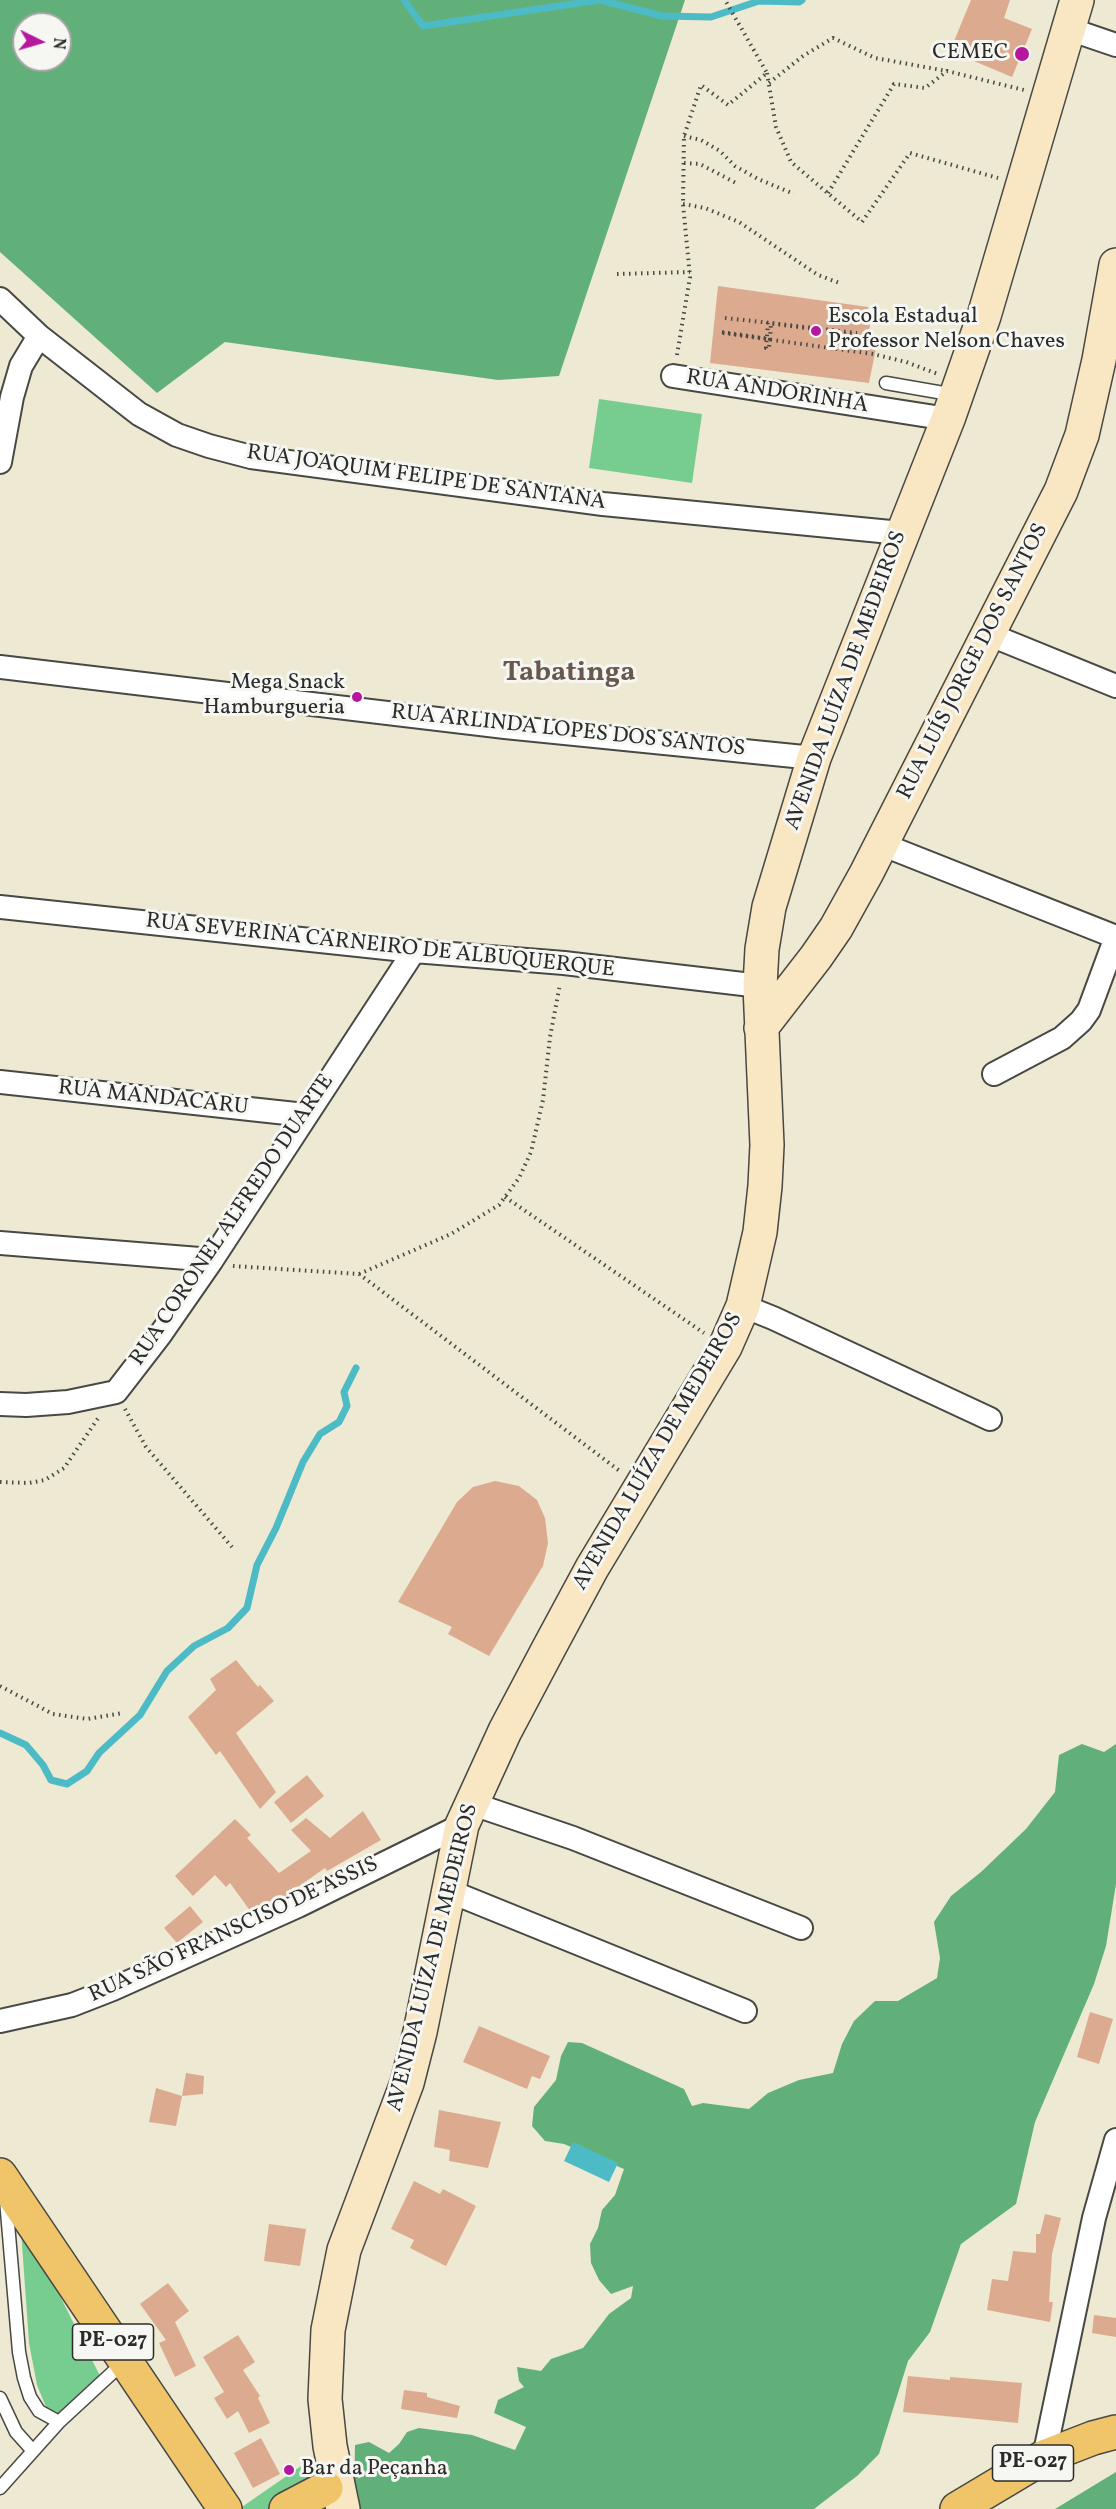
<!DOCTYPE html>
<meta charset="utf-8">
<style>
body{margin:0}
#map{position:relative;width:1116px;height:2509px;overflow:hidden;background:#ede9d2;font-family:Vollkorn,serif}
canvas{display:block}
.north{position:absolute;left:12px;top:12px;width:60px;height:60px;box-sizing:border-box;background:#f6f6f2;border:2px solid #a5a5a2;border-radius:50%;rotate:95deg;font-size:16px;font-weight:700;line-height:24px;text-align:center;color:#2b2b2b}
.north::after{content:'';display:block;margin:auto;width:21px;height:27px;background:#b5179e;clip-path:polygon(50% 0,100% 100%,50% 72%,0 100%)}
</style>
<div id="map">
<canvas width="1116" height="2509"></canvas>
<div class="north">N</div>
</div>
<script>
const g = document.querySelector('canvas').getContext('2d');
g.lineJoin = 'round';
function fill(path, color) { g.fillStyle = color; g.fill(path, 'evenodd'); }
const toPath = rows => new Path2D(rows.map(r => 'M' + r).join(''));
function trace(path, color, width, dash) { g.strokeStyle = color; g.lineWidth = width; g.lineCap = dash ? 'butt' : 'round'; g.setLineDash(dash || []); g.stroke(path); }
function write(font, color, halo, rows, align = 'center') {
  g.font = font + ' Vollkorn,serif'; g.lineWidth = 6; g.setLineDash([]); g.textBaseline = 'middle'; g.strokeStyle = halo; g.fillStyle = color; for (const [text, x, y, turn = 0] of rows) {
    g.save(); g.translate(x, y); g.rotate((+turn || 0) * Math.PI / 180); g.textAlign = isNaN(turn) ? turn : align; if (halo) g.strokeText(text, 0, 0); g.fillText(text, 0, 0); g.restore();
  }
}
fill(toPath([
 [599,399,702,414,692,483,589,468],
 [20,2216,100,2376,60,2414,46,2407,37,2385,29,2343],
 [330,2446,343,2509,239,2509]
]), '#77cc8f');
fill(toPath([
 [0,0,685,0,559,376,498,380,225,342,157,393,0,252],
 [24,24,60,24,60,60,24,60],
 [1082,1744,1104,1752,1116,1744,1116,1884,1106,1946,1094,1984,1035,2122,1016,2204,961,2244,930,2332,908,2361,879,2454,857,2476,814,2509,354,2509,355,2445,369,2442,389,2453,399,2444,407,2432,419,2428,472,2435,515,2450,526,2427,494,2413,498,2400,524,2387,519,2381,517,2367,541,2371,551,2359,583,2348,609,2314,631,2298,633,2286,611,2294,599,2280,591,2263,590,2244,598,2228,602,2210,615,2195,624,2169,564,2144,545,2141,532,2126,534,2107,556,2080,561,2056,568,2042,582,2043,684,2089,692,2106,703,2103,749,2109,768,2093,799,2080,833,2073,842,2044,854,2021,875,2001,898,2001,937,1978,940,1958,934,1922,951,1896,981,1872,1026,1829,1055,1792,1059,1755],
 [1116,2472,1116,2509,1055,2509]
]), '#61b07a');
fill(toPath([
 [573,2142,618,2163,609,2182,564,2161]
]), '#4dbbc6');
trace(toPath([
 [404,0,423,26,600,0,662,16,711,17,759,1,799,2,802,0],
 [0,1733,26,1745,43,1765,51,1780,67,1784,87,1771,99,1753,140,1715,167,1671,194,1646,228,1628,247,1608,257,1565,276,1528,303,1462,320,1434,339,1422,347,1406,344,1392,356,1368]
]), '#4dbbc6', 7);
fill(toPath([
 [971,0,1010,0,1004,18,1032,29,1012,77,950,51],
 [718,286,868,307,870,325,866,347,876,348,869,383,710,363],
 [495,1481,519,1486,537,1500,545,1518,548,1543,543,1566,489,1656,448,1634,452,1627,398,1602,457,1502,473,1487],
 [236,1660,258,1687,260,1685,274,1701,236,1733,276,1792,260,1809,220,1751,216,1755,188,1717,216,1690,210,1679],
 [307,1775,324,1796,291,1823,274,1802],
 [363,1811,381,1840,327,1871,325,1868,285,1896,251,1912,230,1883,226,1887,215,1875,193,1896,175,1876,235,1819,251,1835,247,1838,279,1873,311,1851,291,1830,306,1818,330,1838],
 [190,1906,203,1922,177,1943,164,1928],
 [1090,2012,1113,2019,1099,2064,1077,2057],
 [479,2026,550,2056,540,2079,532,2076,527,2089,463,2062],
 [186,2073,204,2076,203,2094,182,2096],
 [156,2088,182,2096,176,2126,149,2122],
 [439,2110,501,2122,488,2168,449,2161,450,2150,434,2147],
 [414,2181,440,2194,443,2189,476,2206,446,2266,410,2248,414,2240,391,2229],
 [1045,2214,1061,2218,1052,2254,1049,2302,1053,2302,1050,2322,987,2310,992,2279,1008,2281,1013,2251,1036,2253,1036,2234,1040,2234],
 [269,2224,306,2229,300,2266,264,2261],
 [168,2283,189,2311,175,2322,196,2366,175,2377,159,2343,166,2340,140,2304],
 [1094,2315,1116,2318,1116,2337,1092,2333],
 [238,2335,255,2362,243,2370,260,2396,258,2398,270,2423,249,2433,238,2411,227,2419,214,2398,224,2392,203,2357],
 [908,2376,950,2380,950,2377,1022,2383,1018,2423,903,2412],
 [404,2390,427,2393,427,2397,460,2406,457,2418,401,2409],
 [261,2438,280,2474,253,2488,234,2453]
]), '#dcab8f');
const lane = toPath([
 [886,383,955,395],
 [6,2200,19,2352,24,2378,30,2397,39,2411,59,2422],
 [0,2398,16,2432,33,2451],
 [0,2488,59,2422,125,2361]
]);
const street = toPath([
 [1069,29,1116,45],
 [0,299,39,336,139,414,177,435,209,446,251,457,603,504,901,533],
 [673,376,948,419],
 [0,462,12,397,21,366,39,336],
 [988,634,1116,686],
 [0,667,505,727,814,758],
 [881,844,1116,937,1089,1010,1081,1021,1062,1038,994,1074],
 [0,907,414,951,564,963,760,986],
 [0,1082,305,1115],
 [0,1243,212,1260],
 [743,1306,773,1318,990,1419],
 [0,1404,26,1405,68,1402,116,1392,160,1335,212,1260,414,951],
 [470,1803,573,1838,801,1928],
 [449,1891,745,2011],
 [0,2021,72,2005,113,1989,298,1906,462,1825],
 [1044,2457,1094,2218,1116,2140]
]);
const secondary = toPath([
 [761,1028,816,957,836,928,866,874,1061,491,1082,435,1099,360,1116,265],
 [343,2509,330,2446,325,2399,328,2330,344,2250,407,2083,420,2032,462,1825,505,1731,550,1646,592,1568,725,1347,743,1306,760,1232,765,1186,767,1145,760,986,762,949,769,907,814,758,948,419,984,316,1077,0]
]);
const primary = toPath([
 [0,2175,225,2509],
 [286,2509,326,2488],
 [957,2509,1044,2457,1093,2438,1116,2432]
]);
trace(lane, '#484844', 15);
trace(street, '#484844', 26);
trace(secondary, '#484844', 36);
trace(primary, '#484844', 36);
trace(toPath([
 [767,73,776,127,791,162,862,222,910,153,998,178],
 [769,83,803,56,833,38,875,58,947,71],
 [684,136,701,140,720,151,735,166,758,179,794,194],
 [684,163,700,164,736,183],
 [828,193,894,84,925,88,947,71,1024,90],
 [683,204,705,208,739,222,818,275,842,284],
 [617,274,690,272],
 [725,318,771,323],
 [723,333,873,354,906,362,938,374],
 [770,339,769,348,766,348,768,323,857,335],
 [677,355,690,277,683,204,684,136,701,85,728,105,767,73,725,0],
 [505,1197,704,1333],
 [233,1266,359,1274,621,1472],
 [359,1274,451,1234,499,1205,519,1178,531,1152,543,1100,550,1037,560,984],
 [125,1409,146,1447,232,1547],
 [0,1482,29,1483,45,1480,64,1468,99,1417],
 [0,1686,53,1714,87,1719,123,1713]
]), '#484844', 4, [1.5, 4.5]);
trace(lane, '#fff', 12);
trace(street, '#fff', 22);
trace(secondary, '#f9e7c3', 33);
trace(primary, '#f0c469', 33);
trace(toPath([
 [722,332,770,339,771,323,857,333]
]), '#484844', 4, [1.5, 4.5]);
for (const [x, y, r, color] of [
 [1022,54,8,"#b5179e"],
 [816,331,6,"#b5179e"],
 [357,697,6,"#b5179e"],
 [289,2470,6,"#b5179e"]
]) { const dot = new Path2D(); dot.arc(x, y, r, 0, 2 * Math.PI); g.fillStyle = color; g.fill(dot); trace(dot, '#f6f6f2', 2); }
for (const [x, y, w] of [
 [113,2342,81],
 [1033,2463,81]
]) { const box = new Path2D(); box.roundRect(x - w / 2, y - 18, w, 36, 4.5); g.fillStyle = '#f6f6f2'; g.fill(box); trace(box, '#2b2b2b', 1.5); }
write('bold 21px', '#2b2b2b', null, [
 ["PE-027",113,2342],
 ["PE-027",1033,2463]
]);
write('22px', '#2b2b2b', '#f6f6f2', [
 ["CEMEC",1008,54],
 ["Escola Estadual",828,318,"left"],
 ["Professor Nelson Chaves",828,343,"left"],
 ["Mega Snack",345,684],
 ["Hamburgueria",345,709],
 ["Bar da Peçanha",301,2470,"left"]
], 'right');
write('22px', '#2b2b2b', '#f6f6f2', [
 ["RUA ANDORINHA",777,393,9],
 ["RUA JOAQUIM FELIPE DE SANTANA",426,479,8],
 ["RUA LUÍS JORGE DOS SANTOS",974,662,-63],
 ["AVENIDA LUÍZA DE MEDEIROS",847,681,-70],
 ["RUA ARLINDA LOPES DOS SANTOS",568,732,6],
 ["RUA SEVERINA CARNEIRO DE ALBUQUERQUE",380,947,6],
 ["RUA MANDACARU",153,1099,6],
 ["RUA CORONEL ALFREDO DUARTE",233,1221,-56],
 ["AVENIDA LUÍZA DE MEDEIROS",659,1452,-60],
 ["RUA SÃO FRANSCISO DE ASSIS",234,1931,-25],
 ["AVENIDA LUÍZA DE MEDEIROS",434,1958,-76]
]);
write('bold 28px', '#69584e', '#f6f6f2', [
 ["Tabatinga",569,675]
]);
</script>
